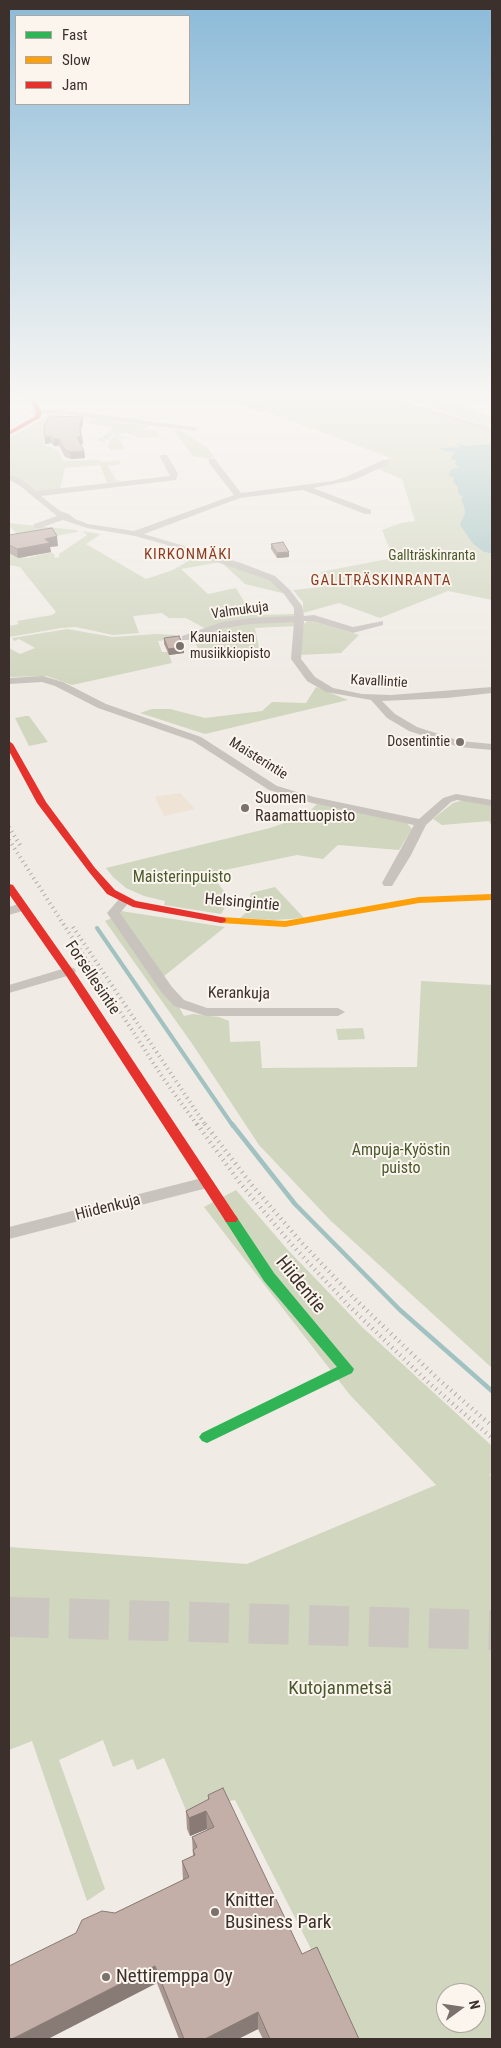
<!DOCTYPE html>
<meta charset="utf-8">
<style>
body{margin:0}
#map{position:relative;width:501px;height:2048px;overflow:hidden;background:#f0ebe5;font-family:"Roboto Condensed",sans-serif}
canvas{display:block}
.frame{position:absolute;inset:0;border:10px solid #3b302b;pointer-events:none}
.legend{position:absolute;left:15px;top:15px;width:175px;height:90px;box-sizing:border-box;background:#fbf5ee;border:1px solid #aea6a0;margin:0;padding:6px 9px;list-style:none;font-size:15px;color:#3b302b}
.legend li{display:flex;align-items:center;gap:10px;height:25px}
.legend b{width:25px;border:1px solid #aea6a0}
.north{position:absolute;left:436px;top:1983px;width:50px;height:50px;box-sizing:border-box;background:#fbf5ee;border:1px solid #aea6a0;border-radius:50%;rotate:76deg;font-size:14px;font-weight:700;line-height:20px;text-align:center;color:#3b302b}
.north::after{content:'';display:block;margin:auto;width:18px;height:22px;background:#7a716c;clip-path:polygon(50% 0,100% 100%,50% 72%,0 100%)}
</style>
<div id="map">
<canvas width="501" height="2048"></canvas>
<div class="frame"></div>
<ul class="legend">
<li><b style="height:6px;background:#30b455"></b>Fast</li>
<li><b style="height:6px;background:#ff9f0a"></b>Slow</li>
<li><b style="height:6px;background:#e5322d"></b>Jam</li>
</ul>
<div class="north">N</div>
</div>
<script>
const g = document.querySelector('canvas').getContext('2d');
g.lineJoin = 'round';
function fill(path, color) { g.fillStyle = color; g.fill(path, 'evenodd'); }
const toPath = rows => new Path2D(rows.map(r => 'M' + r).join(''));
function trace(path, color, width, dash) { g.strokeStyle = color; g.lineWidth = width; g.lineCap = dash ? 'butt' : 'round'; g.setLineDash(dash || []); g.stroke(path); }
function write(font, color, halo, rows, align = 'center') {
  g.font = font + ' "Roboto Condensed",sans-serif'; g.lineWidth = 4; g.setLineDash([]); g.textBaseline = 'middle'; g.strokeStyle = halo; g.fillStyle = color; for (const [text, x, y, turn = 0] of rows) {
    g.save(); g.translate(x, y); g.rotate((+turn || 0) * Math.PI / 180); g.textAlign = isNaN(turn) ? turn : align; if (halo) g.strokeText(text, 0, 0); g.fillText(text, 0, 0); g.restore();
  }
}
fill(toPath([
 [233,397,380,397,492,431,492,519,462,527,473,544,486,553,492,554,492,600,448,591,380,618,339,603,303,613,303,602,293,590,322,587,329,584,320,572,393,558,382,530,401,523,415,521,402,479,378,469,382,461,391,458,265,411],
 [412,397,436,397,492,416,492,424,484,425,408,400],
 [55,414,58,414,43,430,46,432,44,445,58,450,63,461,97,460,105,462,119,460,121,464,108,466,116,480,121,481,107,483,100,465,65,468,60,489,39,492,26,481,9,474,9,438,50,415],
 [96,418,149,426,142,430,155,430,161,437,138,437,127,433,121,434,118,437,130,437,119,439,125,449,111,450,108,447,109,442,112,437,121,432,115,434,113,432,113,435,107,440,102,439,106,443,98,441,98,438,102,438,113,428,90,424,86,429,91,419],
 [180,430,208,448,214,457,210,459,193,456,174,431],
 [9,523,76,530,78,532,27,541,20,537,9,526],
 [82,531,101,534,86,544,146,579,173,570,200,554,266,577,286,594,245,584,221,562,181,569,208,594,236,588,252,615,297,614,296,626,255,628,260,653,203,658,192,637,208,630,186,618,169,618,162,613,133,616,139,633,113,635,76,627,61,628,9,637,9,626,19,624,17,621,52,615,56,612,20,567,9,565,9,550,27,558,51,552,54,554,55,558,59,557,59,554,87,535],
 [307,621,314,621,359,635,341,653,300,655,299,643,304,624],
 [67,629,113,637,157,634,175,635,179,639,158,641,162,652,168,652,172,663,72,685,47,676,9,677,9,648,20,654,35,648,19,639,14,641,12,638],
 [316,687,348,700,205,734,140,713,152,709,170,709,205,718,262,711,272,702,306,703],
 [26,716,29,716,48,742,29,746,15,718],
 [468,799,492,804,492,826,489,821,442,825,433,819,453,803],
 [317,804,406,822,412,829,399,850,338,845,323,859,297,855,210,873,230,899,221,914,164,905,165,901,144,896,126,888,113,877,106,868,270,828,305,816],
 [275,887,304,918,274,920,240,918,250,909,249,901,251,893],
 [121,911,225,927,163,977,118,915],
 [112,918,178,1005,184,1016,193,1014,219,1017,229,1021,230,1042,260,1041,262,1068,417,1067,421,981,492,985,492,1368,331,1221,259,1145,193,1045,105,921],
 [363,1028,365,1039,338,1040,336,1029],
 [236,1190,287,1249,362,1327,492,1446,492,1470,490,1475,492,1477,492,2039,350,2039,312,1951,235,1800,211,1804,188,1815,164,1758,137,1770,133,1759,113,1767,103,1740,59,1760,105,1889,87,1901,32,1741,9,1750,9,1547,247,1564,436,1485,350,1395,204,1207],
 [446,1993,476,1993,476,2023,446,2023]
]), '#d1d6bf');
fill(toPath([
 [180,793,195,809,164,816,155,797]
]), '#eee3d5');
fill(toPath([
 [455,443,466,446,492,444,492,554,484,552,473,544,460,525,465,513,464,506,461,500,463,497,458,493,458,487,453,482,454,478,449,475,450,470,459,467,455,464,457,460,451,459,454,452,445,451,440,448,461,447]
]), '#a1c2c1');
trace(toPath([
 [97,928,233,1126]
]), '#a1c2c1', 4);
trace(toPath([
 [232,1124,295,1204,400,1310,492,1391]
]), '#a1c2c1', 4.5);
trace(toPath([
 [9,1617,492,1630]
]), '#ccc6c0', 40, [40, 20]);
fill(toPath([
 [31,397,52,397,26,402,23,400,31,397],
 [226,397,236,397,265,411,260,412,226,397],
 [379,397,390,397,492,428,492,432,379,397],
 [32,410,64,410,194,427,198,429,194,431,64,414,30,413,29,412,32,410],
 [161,455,167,455,178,474,176,480,41,496,60,511,69,514,75,519,88,524,134,531,234,495,209,463,209,459,215,459,241,493,333,481,348,476,383,460,389,460,389,464,354,480,313,488,371,510,371,514,365,514,303,490,240,498,144,534,241,563,275,576,290,590,302,606,304,616,314,615,353,627,383,621,383,625,353,633,313,621,304,621,301,659,315,677,333,688,362,694,391,695,492,687,492,693,447,698,382,701,395,714,417,727,460,741,492,744,492,750,459,747,409,731,387,718,371,700,326,692,307,681,291,659,294,622,251,624,224,628,188,640,182,640,182,636,222,622,251,618,294,616,294,608,284,594,269,580,167,545,135,536,87,528,63,520,40,528,34,528,34,524,57,516,19,485,9,480,9,475,12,475,25,481,37,491,170,476,160,457,161,455],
 [43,676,63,682,106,704,201,737,277,786,314,797,419,819,443,798,456,794,492,800,492,806,457,800,451,802,426,825,411,855,392,886,384,886,382,883,414,825,312,803,269,790,193,741,98,708,55,686,42,682,9,684,9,678,43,676],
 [124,897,130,901,120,913,172,987,184,1000,207,1008,338,1008,345,1012,338,1016,206,1016,174,1006,162,993,107,913,120,898,124,897],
 [22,903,26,904,28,907,26,910,9,915,9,907,22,903],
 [69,967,74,968,76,971,74,974,9,993,9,985,69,967],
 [206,1177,211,1179,214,1183,211,1187,9,1239,9,1227,206,1177]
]), '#c9c3be');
fill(toPath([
 [231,1214,236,1216,274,1273,354,1369,352,1373,207,1443,202,1441,199,1437,202,1433,337,1367,264,1281,224,1219,226,1216,231,1214]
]), '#30b455');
fill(toPath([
 [492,894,492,900,419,903,285,927,221,923,216,920,221,917,285,921,419,897,492,894]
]), '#ff9f0a');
fill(toPath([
 [28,397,34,397,42,412,40,418,9,435,9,431,34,417,36,412,28,397],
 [9,741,13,744,46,802,95,868,115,890,136,901,221,917,225,918,226,920,225,922,221,923,133,907,107,894,89,872,37,803,9,751,9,741],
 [9,884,13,885,77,976,236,1216,238,1219,236,1222,226,1222,67,977,9,894,9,884]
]), '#e5322d');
trace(toPath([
 [9,827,20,845],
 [9,840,163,1078,198,1126],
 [73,927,206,1126]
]), '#b1aca8', 4, [1, 4]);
trace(toPath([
 [197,1124,240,1183,293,1246,348,1305,429,1383,492,1438],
 [205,1124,252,1185,301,1242,357,1301,438,1379,492,1426]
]), '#b1aca8', 4.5, [1, 4.5]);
fill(toPath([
 [83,424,81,429,83,444,80,444,84,451,85,458,71,459,65,457,59,446,54,446,51,443,45,444,44,427],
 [9,535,58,546,50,547,51,552,18,558,9,553],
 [271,544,289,557,277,558,271,549],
 [164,638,184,647,184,653,169,655,164,644],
 [208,1795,302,1954,359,2039,263,2039,258,2029,238,2039,179,2039,157,1983,115,1913,183,1880,182,1861,193,1856,192,1837,207,1830,207,1829,190,1836,187,1829,186,1811,208,1800]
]), '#a89690');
fill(toPath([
 [83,417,83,424,81,429,81,437,82,437,83,444,77,444,77,437,80,422],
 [51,436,51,443,45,444,45,437],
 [54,439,59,439,59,446,54,446],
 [84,451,85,458,71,459,70,452],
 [57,536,58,546,50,547,51,552,18,558,17,549,45,539],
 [289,552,289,557,277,558,277,553],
 [184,647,184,653,169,655,168,649],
 [206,1811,207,1829,190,1836,189,1818],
 [155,1966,157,1983,48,2039,12,2039],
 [258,2012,258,2029,238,2039,205,2039]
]), '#887a75');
const building = toPath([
 [50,416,83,417,80,422,80,432,82,437,77,437,84,451,70,452,65,450,59,439,54,439,51,436,45,437,44,427,50,416],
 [52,528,57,536,45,539,50,543,17,549,9,545,9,535,52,528],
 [283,542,289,552,277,553,271,544,283,542],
 [179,636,184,647,168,649,164,638,179,636],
 [223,1788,302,1954,317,1947,359,2039,270,2039,258,2012,205,2039,184,2039,155,1966,12,2039,9,2039,9,1966,76,1933,82,1920,102,1911,115,1913,189,1877,182,1861,195,1855,193,1850,197,1847,192,1837,214,1827,206,1811,189,1818,186,1811,209,1799,208,1795,223,1788]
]);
fill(building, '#c3afa7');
trace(building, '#887a75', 1);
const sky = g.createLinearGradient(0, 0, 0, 684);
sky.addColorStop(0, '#8bbad8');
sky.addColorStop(0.58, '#f8f6f3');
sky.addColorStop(1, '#f8f6f300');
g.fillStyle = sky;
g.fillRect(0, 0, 501, 684);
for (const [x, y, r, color] of [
 [180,646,5,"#7a716c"],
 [460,742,5,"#7a716c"],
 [245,808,5,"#7a716c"],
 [215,1912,5,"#7a716c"],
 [106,1977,5,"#7a716c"]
]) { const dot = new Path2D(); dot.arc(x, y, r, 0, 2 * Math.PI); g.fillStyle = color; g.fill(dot); trace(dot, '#fbf5ee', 2); }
write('14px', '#4a5a2e', '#fbf5ee', [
 ["Gallträskinranta",432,556]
]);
write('14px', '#3b302b', '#fbf5ee', [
 ["Valmukuja",240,611,-8],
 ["Kavallintie",379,682,3],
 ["Maisterintie",258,759,32]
]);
write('14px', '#3b302b', '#fbf5ee', [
 ["Kauniaisten",190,638],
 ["musiikkiopisto",190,654],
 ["Dosentintie",450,742,"right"]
], 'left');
g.letterSpacing = '1px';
write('15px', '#8c3b22', '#fbf5ee', [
 ["KIRKONMÄKI",188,555],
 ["GALLTRÄSKINRANTA",381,581]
]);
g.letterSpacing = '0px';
write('16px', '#3b302b', '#fbf5ee', [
 ["Suomen",255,799],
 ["Raamattuopisto",255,817]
], 'left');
write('16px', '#4a5a2e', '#fbf5ee', [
 ["Maisterinpuisto",182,878],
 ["Ampuja-Kyöstin",401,1151],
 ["puisto",401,1169]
]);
write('16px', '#3b302b', '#fbf5ee', [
 ["Helsingintie",242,903,5],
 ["Forsellesintie",92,978,56],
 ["Kerankuja",239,994,1],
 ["Hiidenkuja",108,1208,-14]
]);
write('19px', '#3b302b', '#fbf5ee', [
 ["Hiidentie",300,1285,51]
]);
write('19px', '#4a5a2e', '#fbf5ee', [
 ["Kutojanmetsä",340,1689]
]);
write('19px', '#3b302b', '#fbf5ee', [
 ["Knitter",225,1901],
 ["Business Park",225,1923],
 ["Nettiremppa Oy",116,1977]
], 'left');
</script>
